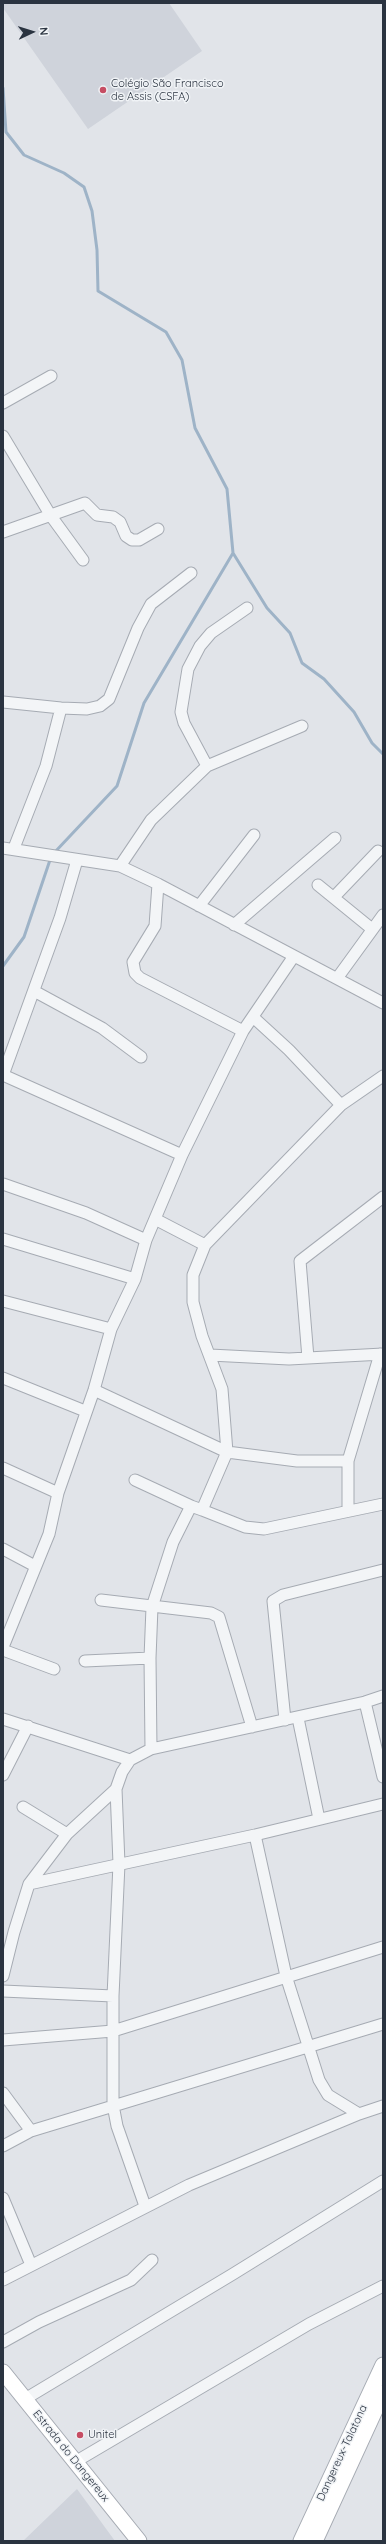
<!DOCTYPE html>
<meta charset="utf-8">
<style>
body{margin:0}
#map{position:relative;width:386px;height:2544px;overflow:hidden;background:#e1e4e9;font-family:Quicksand,sans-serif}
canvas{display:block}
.frame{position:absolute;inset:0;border:4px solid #2a3340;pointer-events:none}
.north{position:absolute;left:12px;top:12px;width:40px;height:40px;-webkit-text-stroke:3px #f0f3f6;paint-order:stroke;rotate:86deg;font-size:11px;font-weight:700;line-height:16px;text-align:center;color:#2a3340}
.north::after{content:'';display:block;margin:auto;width:14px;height:18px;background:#2a3340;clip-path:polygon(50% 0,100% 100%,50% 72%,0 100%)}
</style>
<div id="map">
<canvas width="386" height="2544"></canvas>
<div class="frame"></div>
<div class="north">N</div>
</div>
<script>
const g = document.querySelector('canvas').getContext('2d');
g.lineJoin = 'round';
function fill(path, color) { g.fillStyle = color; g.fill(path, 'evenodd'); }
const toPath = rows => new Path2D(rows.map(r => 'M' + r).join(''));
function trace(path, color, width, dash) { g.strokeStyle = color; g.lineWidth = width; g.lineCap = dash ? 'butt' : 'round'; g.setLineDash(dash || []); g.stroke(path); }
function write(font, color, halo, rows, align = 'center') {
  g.font = font + ' Quicksand,sans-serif'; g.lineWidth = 3; g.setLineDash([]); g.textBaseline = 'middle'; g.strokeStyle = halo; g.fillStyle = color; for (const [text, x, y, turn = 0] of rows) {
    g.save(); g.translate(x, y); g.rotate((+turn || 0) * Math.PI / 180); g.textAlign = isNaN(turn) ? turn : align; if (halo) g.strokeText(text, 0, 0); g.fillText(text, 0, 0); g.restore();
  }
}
fill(toPath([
 [3,3,169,3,202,51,88,129,3,8],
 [77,2489,115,2541,23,2541]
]), '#cfd3db');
trace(toPath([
 [3,88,6,132,24,155,64,173,84,187,92,211,97,250,98,291,166,332,182,360,195,428,227,489,233,553,267,608,290,633,302,663,324,679,354,712,372,743,383,754],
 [54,853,117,786,144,703,233,553],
 [3,966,24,937,51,857]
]), '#9eb3c7', 3);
const street = toPath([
 [3,403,51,376],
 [3,436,51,516,83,560],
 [3,532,85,503,97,515,113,517,120,522,126,536,132,540,139,540,158,529],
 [3,702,61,708,87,709,100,706,109,699,138,628,151,604,191,573],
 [207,766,184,723,181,712,188,669,200,646,211,633,247,608],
 [3,848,120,866,158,884,383,1003],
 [14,848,46,766,61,708],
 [120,866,151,820,207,766,302,726],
 [158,884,155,926,133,962,135,973,140,978,243,1031],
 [318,885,372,929],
 [334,897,378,851],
 [199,906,254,835],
 [234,925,335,838],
 [338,977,383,915],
 [34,991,102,1028,141,1057],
 [253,1017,289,1050,341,1105],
 [3,1075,60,918,77,860],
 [3,1075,182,1155],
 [3,1184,86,1213,146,1240],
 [155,1219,205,1245],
 [3,1239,135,1279],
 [3,1301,111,1329],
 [210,1355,289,1359,383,1354],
 [308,1358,300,1261,383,1197],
 [3,1378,85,1411],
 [94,1390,227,1452,297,1461,348,1461,380,1354],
 [3,1468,58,1493],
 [135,1480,191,1506],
 [202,1510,245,1527,264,1529,383,1504],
 [348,1511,348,1461],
 [3,1549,35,1566],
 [101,1600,211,1613,219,1617,252,1727],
 [3,1647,49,1534,58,1493,94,1390,111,1329,135,1279,146,1240,182,1155,243,1031,294,956],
 [3,1650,54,1669],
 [85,1661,150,1658],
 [365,1702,383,1777],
 [298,1718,319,1819],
 [3,1719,130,1760],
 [285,1720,273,1601,283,1595,383,1570],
 [151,1749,365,1702,383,1696],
 [3,1775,28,1726],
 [116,1789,119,1864,113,1996,113,2105,117,2126,145,2206],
 [23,1807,67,1834],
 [255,1835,286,1976,319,2080,328,2095,359,2114],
 [29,1884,255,1835,383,1804],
 [3,1976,14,1932,29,1884,67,1834,116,1789,122,1772,130,1760,151,1749,150,1658,152,1607,173,1542,191,1506,202,1510,227,1452,222,1389,202,1336,193,1302,193,1275,205,1245,341,1105,383,1076],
 [3,1991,113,1996],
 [3,2040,113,2031,383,1947],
 [3,2093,31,2131],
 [3,2146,31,2131,383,2024],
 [3,2198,31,2265],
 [3,2280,189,2185,359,2114,383,2106],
 [3,2342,39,2322,131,2280,152,2260],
 [25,2399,233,2274,383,2181],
 [75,2462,309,2324,383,2286]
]);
const secondary = toPath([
 [3,2372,139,2541],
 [301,2541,383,2365],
 [315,2541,383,2393]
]);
trace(street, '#a6abb3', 13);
trace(secondary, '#a6abb3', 17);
trace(street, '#f3f5f7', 11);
trace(secondary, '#fff', 15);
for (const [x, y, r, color] of [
 [103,90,4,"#c64d63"],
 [80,2435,4,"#c64d63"]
]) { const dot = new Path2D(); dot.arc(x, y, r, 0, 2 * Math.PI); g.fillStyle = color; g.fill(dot); trace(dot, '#f0f3f6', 1.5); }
write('11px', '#2a3340', '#f0f3f6', [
 ["Colégio São Francisco",111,84],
 ["de Assis (CSFA)",111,97],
 ["Unitel",88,2435]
], 'left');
write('11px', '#2a3340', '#f0f3f6', [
 ["Dangereux-Talatona",342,2453,-65],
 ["Estrada do Dangereux",71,2456,51]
]);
</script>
